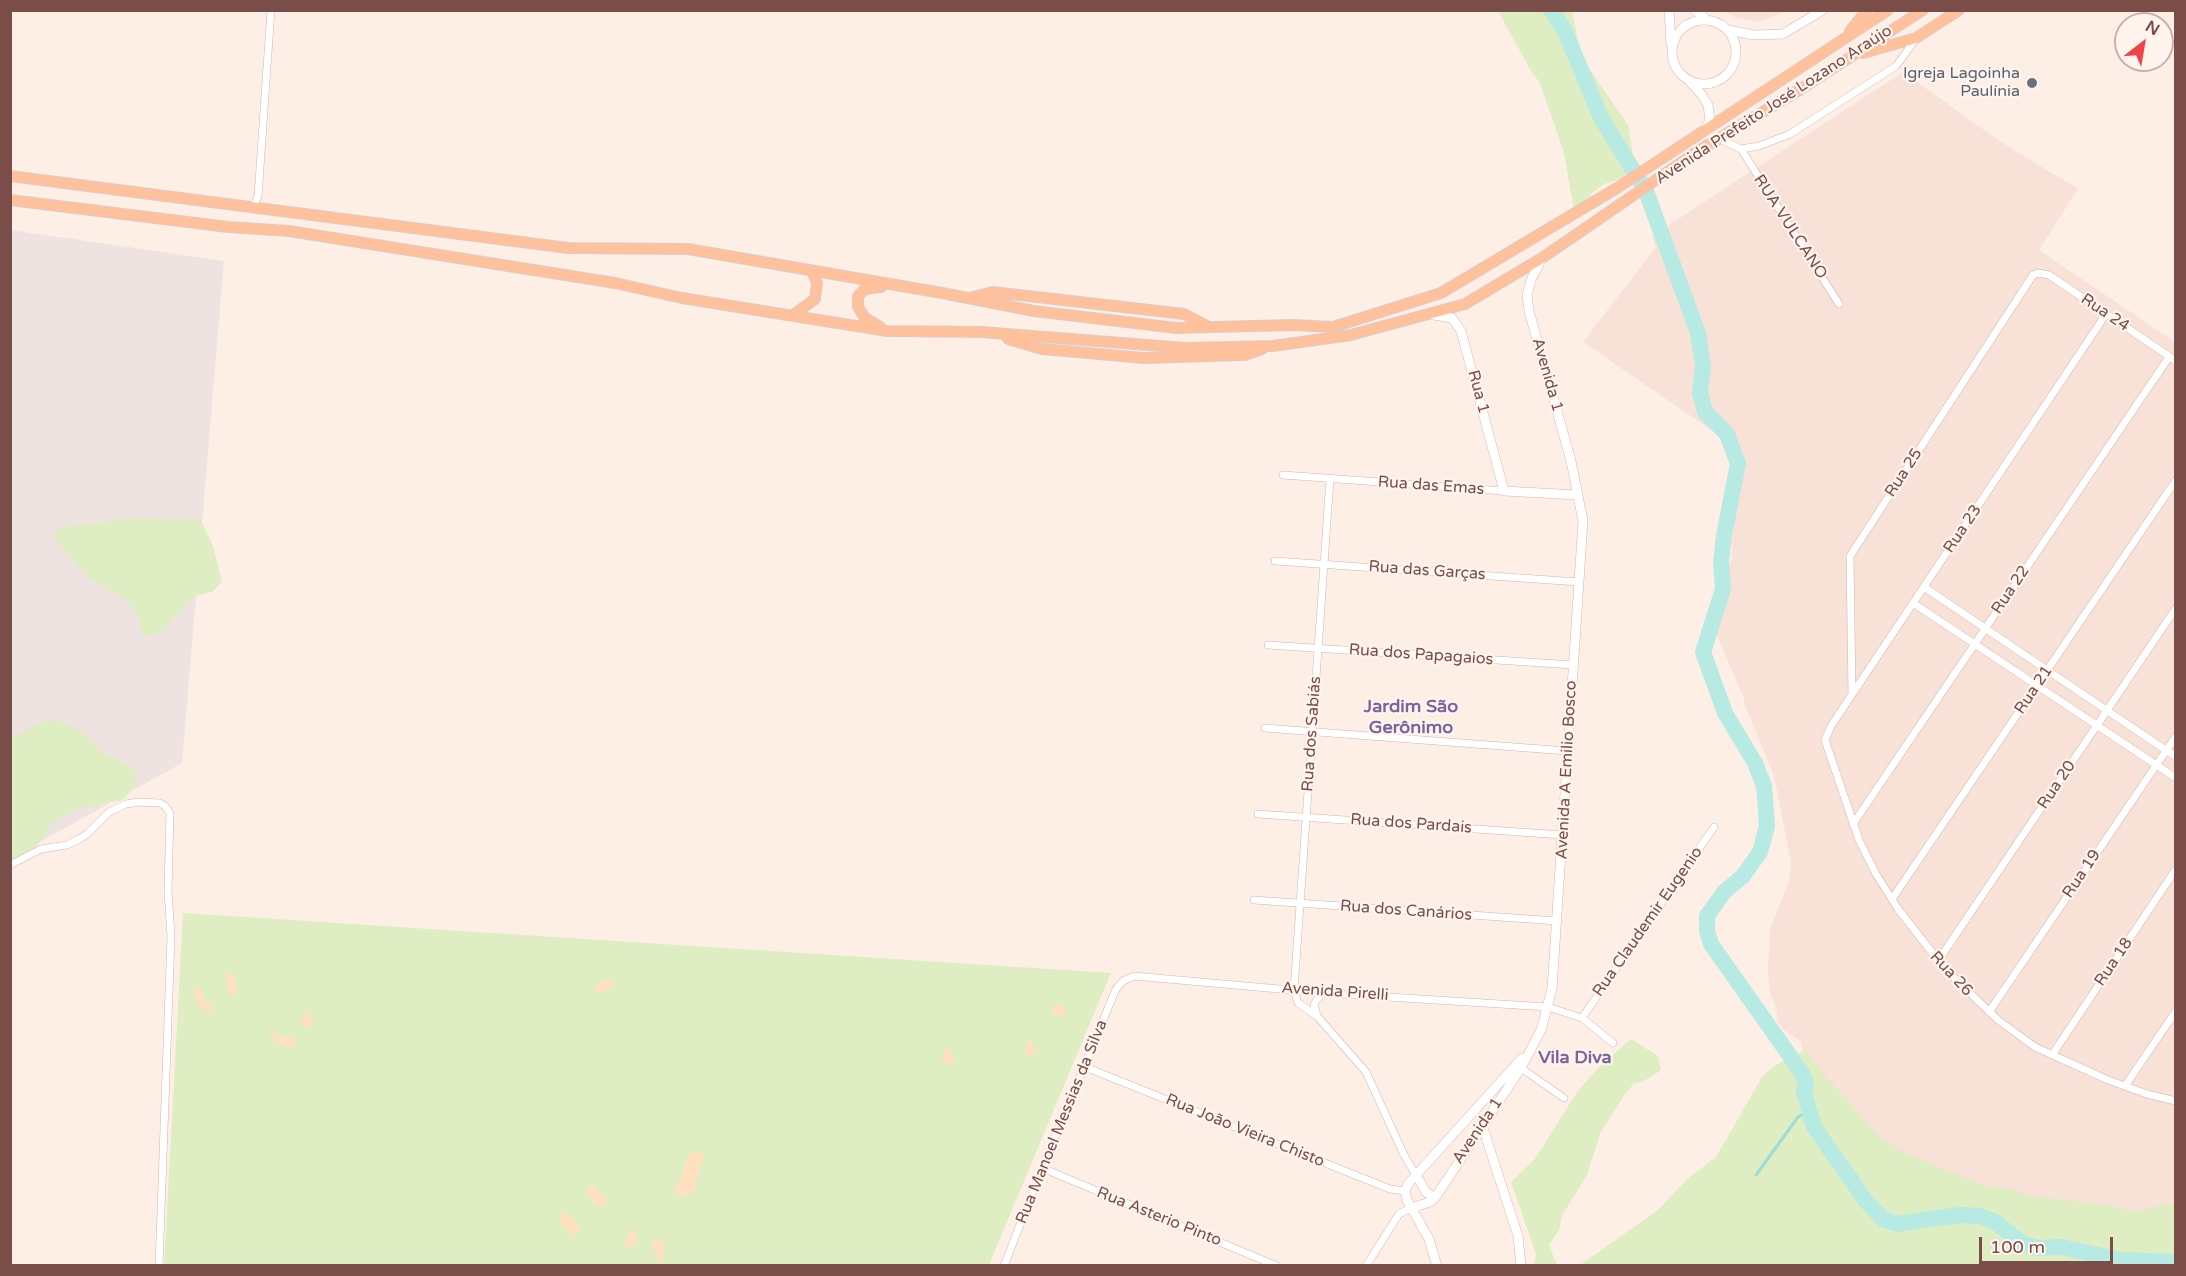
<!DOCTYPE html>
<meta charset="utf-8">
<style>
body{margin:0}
#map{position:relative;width:2186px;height:1276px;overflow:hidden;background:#feefe6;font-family:"Varela Round",sans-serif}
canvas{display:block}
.frame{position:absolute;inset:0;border:12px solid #7a4d48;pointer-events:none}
.north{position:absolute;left:2114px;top:12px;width:60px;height:60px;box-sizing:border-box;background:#fff4ee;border:2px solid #cab1ac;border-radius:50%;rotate:31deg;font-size:16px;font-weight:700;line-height:24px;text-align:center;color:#7a4d48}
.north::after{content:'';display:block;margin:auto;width:21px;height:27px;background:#f14248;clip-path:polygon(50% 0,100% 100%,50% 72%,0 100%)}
.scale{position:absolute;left:1979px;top:1237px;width:134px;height:27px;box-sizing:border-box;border:3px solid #7a4d48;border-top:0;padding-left:8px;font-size:18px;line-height:21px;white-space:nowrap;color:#7a4d48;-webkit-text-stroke:4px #fff4ee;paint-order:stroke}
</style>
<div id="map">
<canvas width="2186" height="1276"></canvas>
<div class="frame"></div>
<div class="north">N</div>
<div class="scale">100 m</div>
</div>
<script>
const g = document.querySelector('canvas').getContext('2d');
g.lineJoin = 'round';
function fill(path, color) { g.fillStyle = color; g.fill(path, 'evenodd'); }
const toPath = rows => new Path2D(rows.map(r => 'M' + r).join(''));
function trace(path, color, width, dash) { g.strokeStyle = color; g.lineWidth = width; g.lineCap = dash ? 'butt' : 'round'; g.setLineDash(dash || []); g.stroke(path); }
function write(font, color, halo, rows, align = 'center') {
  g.font = font + ' "Varela Round",sans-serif'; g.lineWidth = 4.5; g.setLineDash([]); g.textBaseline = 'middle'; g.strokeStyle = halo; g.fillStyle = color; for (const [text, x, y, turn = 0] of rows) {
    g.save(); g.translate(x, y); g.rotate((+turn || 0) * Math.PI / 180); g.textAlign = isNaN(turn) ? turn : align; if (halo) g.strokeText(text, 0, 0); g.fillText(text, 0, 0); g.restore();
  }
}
fill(toPath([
 [1724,11,1787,11,1759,22,1736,18],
 [1903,72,2001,142,2078,189,2039,250,2175,342,2175,1265,2072,1235,1893,1153,1820,1081,1802,1050,1802,1042,1784,1030,1777,1021,1777,1011,1770,992,1768,970,1770,929,1789,881,1791,862,1774,776,1744,703,1745,701,1713,626,1713,597,1732,559,1730,443,1583,342,1656,247,1652,236]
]), '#f8e1d7');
fill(toPath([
 [11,230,224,261,182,763,11,858]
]), '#eee3e0');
fill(toPath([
 [1498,11,1572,11,1579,45,1584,61,1628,125,1633,156,1631,170,1620,179,1604,184,1592,193,1575,216,1564,153,1540,83,1531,71],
 [134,518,201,520,213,546,222,582,212,592,198,595,185,606,165,628,154,636,143,636,137,613,129,602,88,577,55,540,54,534,63,527],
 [44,721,60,721,82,731,101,751,135,770,135,786,123,800,77,809,64,816,52,823,41,841,23,860,11,860,11,738],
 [183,913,1111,973,989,1265,164,1266],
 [1631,1039,1658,1056,1661,1070,1650,1078,1634,1084,1625,1094,1600,1134,1587,1175,1562,1216,1559,1230,1549,1245,1557,1265,1534,1265,1536,1254,1511,1182,1535,1159,1577,1092,1598,1068],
 [1805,1050,1825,1076,1853,1106,1870,1128,1880,1137,1907,1154,1989,1187,2004,1187,2030,1196,2108,1205,2121,1209,2138,1211,2167,1204,2175,1204,2175,1265,1580,1265,1658,1210,1687,1179,1716,1157,1762,1077,1772,1067]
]), '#dfedc3');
fill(toPath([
 [228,973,234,976,237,988,235,996,231,996,226,990,227,983,225,975],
 [608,979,615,984,613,988,602,992,594,992,597,984],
 [200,986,204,998,213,1007,212,1011,208,1012,202,1008,193,995,196,988],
 [1056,1005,1065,1007,1066,1015,1063,1017,1055,1015,1050,1010,1052,1007],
 [306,1010,313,1020,312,1024,305,1028,302,1025,302,1021],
 [274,1030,282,1038,290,1036,294,1038,298,1045,295,1047,280,1045,271,1036,270,1032],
 [1031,1041,1035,1046,1033,1057,1026,1055,1025,1051,1027,1042],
 [950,1048,955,1062,952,1065,948,1065,942,1060,943,1052],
 [694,1151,699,1151,705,1156,697,1177,695,1190,689,1195,677,1195,674,1188,683,1175,684,1167,691,1153],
 [590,1185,594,1185,598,1192,608,1200,602,1207,595,1204,588,1195,586,1191],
 [561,1213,569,1215,577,1224,581,1231,579,1234,571,1234,560,1223,558,1220],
 [633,1229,636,1230,638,1238,634,1245,627,1249,624,1242],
 [657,1238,661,1240,665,1245,663,1261,659,1261,651,1243]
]), '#ffe0bf');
trace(toPath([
 [1756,1175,1798,1117,1809,1111]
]), '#9edcd6', 3);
trace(toPath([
 [1551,10,1565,31,1601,118,1646,191,1698,333,1703,365,1700,392,1705,412,1727,434,1738,464,1724,535,1721,563,1723,589,1703,652,1725,713,1755,763,1764,786,1767,826,1760,852,1743,876,1724,892,1707,916,1707,931,1711,944,1802,1073,1806,1083,1804,1092,1814,1127,1866,1201,1883,1219,1897,1224,1935,1218,1961,1215,1979,1216,1994,1221,2023,1244,2038,1248,2061,1247,2121,1260,2176,1262]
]), '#b8eae4', 16);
const minor = toPath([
 [1720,139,1741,149,1759,146,1790,134,1896,66,1916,39],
 [1741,149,1839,304],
 [253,208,258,196,271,10],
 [2106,314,1831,726,1825,740,1859,840,1876,874,1898,909,1945,969,1998,1020,2035,1047,2108,1080,2147,1094,2176,1101],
 [1283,475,1504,491],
 [1330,479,1294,990,1298,1003,1317,1016,1366,1072,1404,1155,1416,1175],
 [1275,561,1579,582],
 [1924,587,2176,757],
 [1913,603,2176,778],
 [1268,645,1573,665],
 [1852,694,1850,556,2033,275,2038,273,2049,275,2176,361],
 [1265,728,1567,751],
 [1258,814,1563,835],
 [1853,824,2169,357],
 [10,865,41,849,67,845,79,839,87,834,109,812,126,804,139,802,160,803,165,806,170,813,168,891,171,937,159,1266],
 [1892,899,2176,480],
 [1254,900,1558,921],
 [1938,961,2176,608],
 [1989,1012,2176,736],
 [1317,1016,1314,1005,1317,999,1324,993],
 [1582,1018,1714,827],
 [2052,1055,2176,869],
 [1085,1067,1390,1189,1405,1191],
 [1521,1068,1564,1098],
 [2125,1086,2176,1011],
 [1042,1168,1277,1266],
 [1004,1266,1042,1168,1116,989,1123,981,1134,976,1324,993,1548,1007,1582,1018,1613,1043],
 [1366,1266,1399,1214,1411,1208]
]);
const secondary = toPath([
 [1669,10,1671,44],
 [1695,10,1706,19],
 '1672 52a32 32 0 1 1 64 0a32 32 0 1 1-64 0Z',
 [1728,30,1754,35,1783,34,1823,10],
 [1690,82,1702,95,1708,105,1710,120,1705,129],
 [1428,314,1452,318,1461,331,1504,491,1578,495],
 [1482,1125,1518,1236,1521,1266],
 [1416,1175,1426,1192,1435,1198],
 [1411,1208,1430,1202,1435,1198,1521,1068,1541,1030,1552,989,1583,521,1571,461,1529,311,1527,295,1531,280,1542,258],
 [1437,1266,1429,1239,1407,1200,1405,1191,1408,1184,1522,1058]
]);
const primary = toPath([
 [1850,31,1867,10],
 [1863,53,1916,38,1959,10],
 [10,176,568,248,688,249,942,293,1034,311,1176,328,1293,325,1333,327,1441,293,1617,188,1888,10],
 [10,200,228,227,289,231,615,283,682,298,887,331,981,332,1186,348,1273,346,1351,335,1465,304,1542,258,1698,151,1801,89,1923,10],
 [969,298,993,292,1184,314,1207,326],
 [793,315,815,299,817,283,812,271],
 [880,327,865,318,858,307,858,296,865,289,881,287],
 [1008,339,1042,349,1144,358,1245,355,1262,349]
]);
trace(minor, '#d4b4ad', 8);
trace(secondary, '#d9b5ad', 10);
trace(primary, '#dacdcc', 12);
trace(minor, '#fff', 7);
trace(secondary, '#fff', 9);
trace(primary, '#ffc19c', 10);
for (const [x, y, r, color] of [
 [2032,83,6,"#6b7280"]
]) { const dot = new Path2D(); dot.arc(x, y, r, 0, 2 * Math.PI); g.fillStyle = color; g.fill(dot); trace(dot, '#fff4ee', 2); }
write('16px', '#5b616d', '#fff4ee', [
 ["Igreja Lagoinha",2020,74],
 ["Paulínia",2020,92]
], 'right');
write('16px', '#7a4d48', '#fff4ee', [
 ["Avenida Prefeito José Lozano Araújo",1774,105,-33],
 ["RUA VULCANO",1790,227,57],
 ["Rua 24",2105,313,34],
 ["Avenida 1",1547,375,74],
 ["Rua 1",1478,392,75],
 ["Rua 25",1904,473,-57],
 ["Rua das Emas",1431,486,4],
 ["Rua 23",1963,529,-56],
 ["Rua das Garças",1427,571,4],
 ["Rua 22",2011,590,-56],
 ["Rua dos Papagaios",1421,655,4],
 ["Rua 21",2034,690,-56],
 ["Rua dos Sabiás",1312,734,-86],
 ["Avenida A Emilio Bosco",1567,770,-87],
 ["Rua 20",2057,785,-56],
 ["Rua dos Pardais",1411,824,4],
 ["Rua 19",2082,874,-56],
 ["Rua dos Canários",1406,911,4],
 ["Rua Claudemir Eugenio",1648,922,-55],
 ["Rua 18",2114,962,-56],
 ["Rua 26",1951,974,47],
 ["Avenida Pirelli",1335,992,4],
 ["Rua Manoel Messias da Silva",1062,1122,-68],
 ["Rua João Vieira Chisto",1245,1131,22],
 ["Avenida 1",1478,1131,-56],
 ["Rua Asterio Pinto",1159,1217,22]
]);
write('bold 18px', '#7b649e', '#fff4ee', [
 ["Jardim São",1411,707],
 ["Gerônimo",1411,728],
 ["Vila Diva",1575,1058]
]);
</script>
